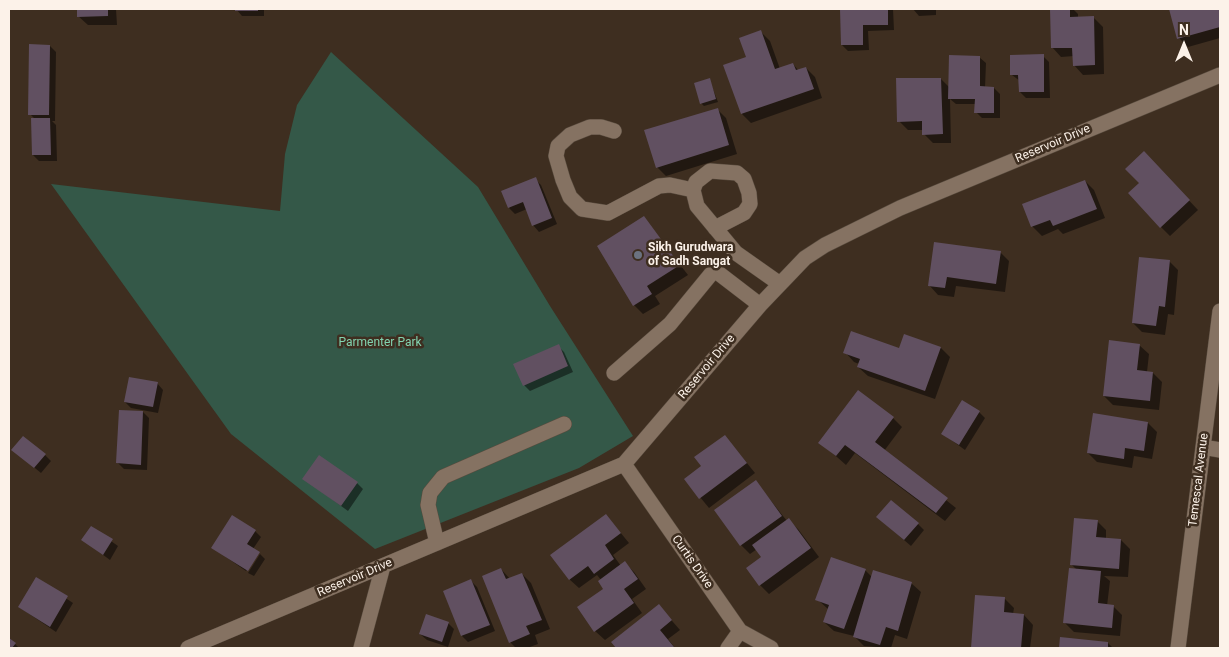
<!DOCTYPE html>
<style>
body{margin:0}
#map{position:relative;width:1229px;height:657px;overflow:hidden;background:#3e2e20;font-family:Roboto,sans-serif}
canvas{display:block}
.frame{position:absolute;inset:0;border:10px solid #fcf2e9;pointer-events:none}
.north{position:absolute;left:1159px;top:20px;width:50px;height:50px;-webkit-text-stroke:4px #3e2e20;paint-order:stroke;rotate:0deg;font-size:14px;font-weight:700;line-height:20px;text-align:center;color:#fcf2e9}
.north::after{content:'';display:block;margin:auto;width:18px;height:22px;background:#fcf2e9;clip-path:polygon(50% 0,100% 100%,50% 72%,0 100%)}
</style>
<div id="map">
<canvas width="1229" height="657"></canvas>
<div class="frame"></div>
<div class="north">N</div>
</div>
<script>
const g = document.querySelector('canvas').getContext('2d');
g.lineJoin = 'round';
function fill(path, color) { g.fillStyle = color; g.fill(path, 'evenodd'); }
const toPath = rows => new Path2D(rows.map(r => 'M' + r).join(''));
function trace(path, color, width, dash) { g.strokeStyle = color; g.lineWidth = width; g.lineCap = dash ? 'butt' : 'round'; g.setLineDash(dash || []); g.stroke(path); }
function write(font, color, halo, rows, align = 'center') {
  g.font = font + ' Roboto,sans-serif'; g.lineWidth = 5; g.setLineDash([]); g.textBaseline = 'middle'; g.strokeStyle = halo; g.fillStyle = color; for (const [text, x, y, turn = 0] of rows) {
    g.save(); g.translate(x, y); g.rotate((+turn || 0) * Math.PI / 180); g.textAlign = isNaN(turn) ? turn : align; if (halo) g.strokeText(text, 0, 0); g.fillText(text, 0, 0); g.restore();
  }
}
fill(toPath([
 [331,52,478,187,550,306,633,436,579,468,375,549,231,434,51,184,280,211,285,154,297,105]
]), '#345848');
fill(toPath([
 [78,9,116,9,117,25,88,25,78,16],
 [236,9,264,9,264,16,242,16],
 [841,9,893,9,894,30,868,31,869,50,848,51,842,45],
 [913,9,948,9,936,9,936,15,919,16],
 [1051,9,1073,9,1078,14,1078,18,1094,18,1103,27,1104,74,1083,75,1074,65,1074,56,1061,57,1052,47],
 [1171,9,1220,9,1220,38,1188,47,1179,38],
 [761,32,770,41,780,69,793,64,799,71,806,68,815,77,822,98,751,123,742,114,748,58],
 [50,46,56,52,55,121,52,121,56,125,57,161,39,161,33,155,35,119,30,114],
 [1043,56,1049,62,1050,98,1026,98,1020,92,1020,81,1012,75],
 [979,57,986,63,985,88,994,88,1000,94,1000,118,982,118,976,112,976,104,956,104,950,99,951,143,933,143,924,134,924,130,908,130,899,121,941,79,950,88],
 [709,79,718,102,704,106,701,103],
 [717,109,726,118,737,154,666,176,657,167],
 [1153,162,1198,210,1170,236,1161,227,1141,183],
 [535,179,541,185,557,224,539,232,533,225,527,209,515,214,509,208],
 [1085,181,1094,190,1105,218,1063,234,1058,229,1042,236,1032,226,1024,204],
 [644,218,688,275,655,296,660,304,643,314,634,305],
 [1000,252,1009,261,1005,292,956,286,954,297,938,295,929,285],
 [1169,261,1178,270,1174,315,1168,314,1165,335,1142,332,1133,323],
 [905,335,941,348,950,357,935,399,868,376,858,367,859,364,854,362,845,352,900,350],
 [1139,345,1149,354,1147,372,1153,373,1162,382,1159,410,1113,405,1104,396],
 [558,346,564,352,573,372,530,391,524,385],
 [157,383,163,390,158,413,131,408,125,402],
 [143,412,149,418,147,470,124,469,118,463],
 [979,412,985,418,965,450,943,434],
 [893,418,902,427,884,451,956,508,945,521,855,453,846,465,820,442],
 [1148,423,1157,432,1152,459,1134,456,1132,468,1097,462,1088,453],
 [725,436,755,473,709,508,686,480,703,467],
 [13,450,45,455,51,461,41,473],
 [304,479,357,483,363,489,348,511],
 [756,482,787,521,788,520,798,529,819,557,769,594,760,585,762,557,757,549,750,554,741,545],
 [606,515,629,543,613,555,621,566,625,563,634,572,646,589,632,599,642,613,605,640,595,631,605,589,601,580,597,575,579,588,569,579],
 [1097,521,1106,530,1106,539,1121,540,1130,549,1128,577,1104,576,1110,581,1107,606,1113,606,1122,615,1120,636,1074,632,1065,623,1077,570,1071,564],
 [884,523,918,524,924,530,911,546],
 [91,527,118,546,110,560,83,540],
 [255,531,261,537,253,549,258,553,246,571,213,548],
 [260,554,265,559,254,576,248,573],
 [501,569,510,579,522,574,531,583,550,629,535,635,538,644,527,648,516,648,510,642],
 [865,570,872,577,911,583,921,592,907,639,895,635,891,648,864,646,854,636,834,631,824,622,829,610,817,599],
 [37,579,73,603,56,632,19,607],
 [471,581,477,587,495,631,468,642,462,636,444,592],
 [977,596,1005,599,1014,608,1013,614,1024,615,1033,625,1030,648,972,648],
 [659,606,680,630,668,639,675,648,618,648,613,642],
 [448,623,454,629,448,647,427,640,420,634],
 [1061,639,1108,643,1113,648,1060,648],
 [9,640,15,644,19,648,9,648]
]), '#0007');
fill(toPath([
 [77,9,108,9,108,16,77,17],
 [235,9,258,9,258,11,235,11],
 [840,9,888,9,888,25,863,25,863,45,841,45],
 [1050,9,1070,9,1070,17,1094,16,1095,65,1073,66,1072,48,1051,48],
 [1169,9,1220,9,1220,27,1177,39],
 [761,30,775,69,793,63,796,70,806,67,814,89,741,114,723,65,746,57,739,38],
 [29,44,50,45,49,115,28,115],
 [1044,54,1044,92,1019,92,1018,75,1010,75,1010,55],
 [949,55,980,56,980,86,994,87,994,113,974,113,975,99,948,99],
 [710,78,716,99,700,104,694,83],
 [896,78,941,78,943,134,922,135,922,121,897,122],
 [718,108,729,145,656,168,644,130],
 [31,118,50,118,51,155,32,155],
 [1144,151,1190,200,1160,228,1128,193,1139,183,1125,169],
 [536,177,552,218,532,226,523,202,508,208,501,191],
 [1085,180,1097,209,1053,226,1050,220,1031,227,1022,204],
 [644,216,680,265,647,286,652,294,633,306,597,246],
 [934,242,1001,251,996,284,947,277,945,288,928,286],
 [1139,257,1170,260,1165,307,1159,306,1156,326,1132,323],
 [851,331,899,348,904,334,941,347,925,391,857,367,860,359,843,353],
 [1109,340,1140,344,1137,370,1153,372,1150,401,1103,396],
 [559,344,568,366,523,386,513,364],
 [129,377,158,382,153,407,124,402],
 [858,390,894,417,875,442,948,498,936,513,845,445,836,456,818,443],
 [962,400,980,411,959,445,941,434],
 [119,410,143,411,141,465,116,463],
 [1093,413,1148,422,1144,451,1125,448,1124,459,1087,453],
 [725,435,747,463,699,499,684,479,701,466,694,457],
 [23,436,46,454,34,468,11,450],
 [319,455,358,482,341,506,302,479],
 [756,480,782,516,740,546,714,510],
 [891,500,919,523,904,540,876,517],
 [606,514,621,533,605,545,614,559,594,574,588,566,569,580,550,555],
 [232,515,256,530,247,544,260,552,248,571,211,548],
 [789,518,811,548,759,586,746,568,761,557,752,545],
 [1074,518,1098,520,1096,537,1121,539,1119,569,1070,565],
 [91,526,113,539,103,555,81,540],
 [831,557,866,569,844,629,823,622,829,605,815,600],
 [625,561,638,579,624,589,634,603,594,632,577,607,603,589,598,581],
 [501,568,506,579,522,573,542,620,526,626,530,634,509,643,482,576],
 [1069,568,1101,571,1098,603,1114,605,1112,628,1063,623],
 [873,570,912,582,898,631,886,627,880,645,853,637],
 [36,577,68,596,50,627,18,607],
 [471,579,490,625,461,636,443,591],
 [975,595,1005,597,1004,612,1024,614,1021,648,971,648],
 [659,604,672,620,660,630,674,647,616,648,611,642],
 [426,614,449,622,442,642,419,634],
 [1060,637,1108,642,1108,648,1059,648],
 [9,638,16,643,12,648,9,648]
]), '#615061');
const minor = toPath([
 [614,131,601,127,590,127,570,135,558,146,556,156,563,180,570,197,582,209,608,213,659,186,670,185,693,190],
 [715,228,744,213,750,204,749,193,744,179,737,173,710,171,696,182,693,190,697,206,736,253,780,284],
 [614,373,670,324,711,274,717,272,760,305],
 [1203,447,1220,450],
 [624,464,740,631,771,648],
 [437,543,428,505,430,493,443,477,564,424],
 [188,648,624,464,760,305,805,258,825,245,900,208,1220,75],
 [361,648,383,566],
 [728,648,740,631],
 [1178,648,1220,311]
]);
trace(minor, '#584b3e', 16);
trace(minor, '#857262', 15);
for (const [x, y, r, color] of [
 [638,255,5,"#6b7280"]
]) { const dot = new Path2D(); dot.arc(x, y, r, 0, 2 * Math.PI); g.fillStyle = color; g.fill(dot); trace(dot, '#3e2e20', 2); }
write('12px', '#fcf2e9', '#3e2e20', [
 ["Reservoir Drive",1053,144,-23],
 ["Reservoir Drive",707,367,-50],
 ["Temescal Avenue",1199,480,-83],
 ["Curtis Drive",692,562,55],
 ["Reservoir Drive",355,578,-23]
]);
write('bold 12px', '#fcf2e9', '#3e2e20', [
 ["Sikh Gurudwara",648,248],
 ["of Sadh Sangat",648,262]
], 'left');
write('12px', '#82d4b0', '#3e2e20', [
 ["Parmenter Park",380,343]
]);
</script>
